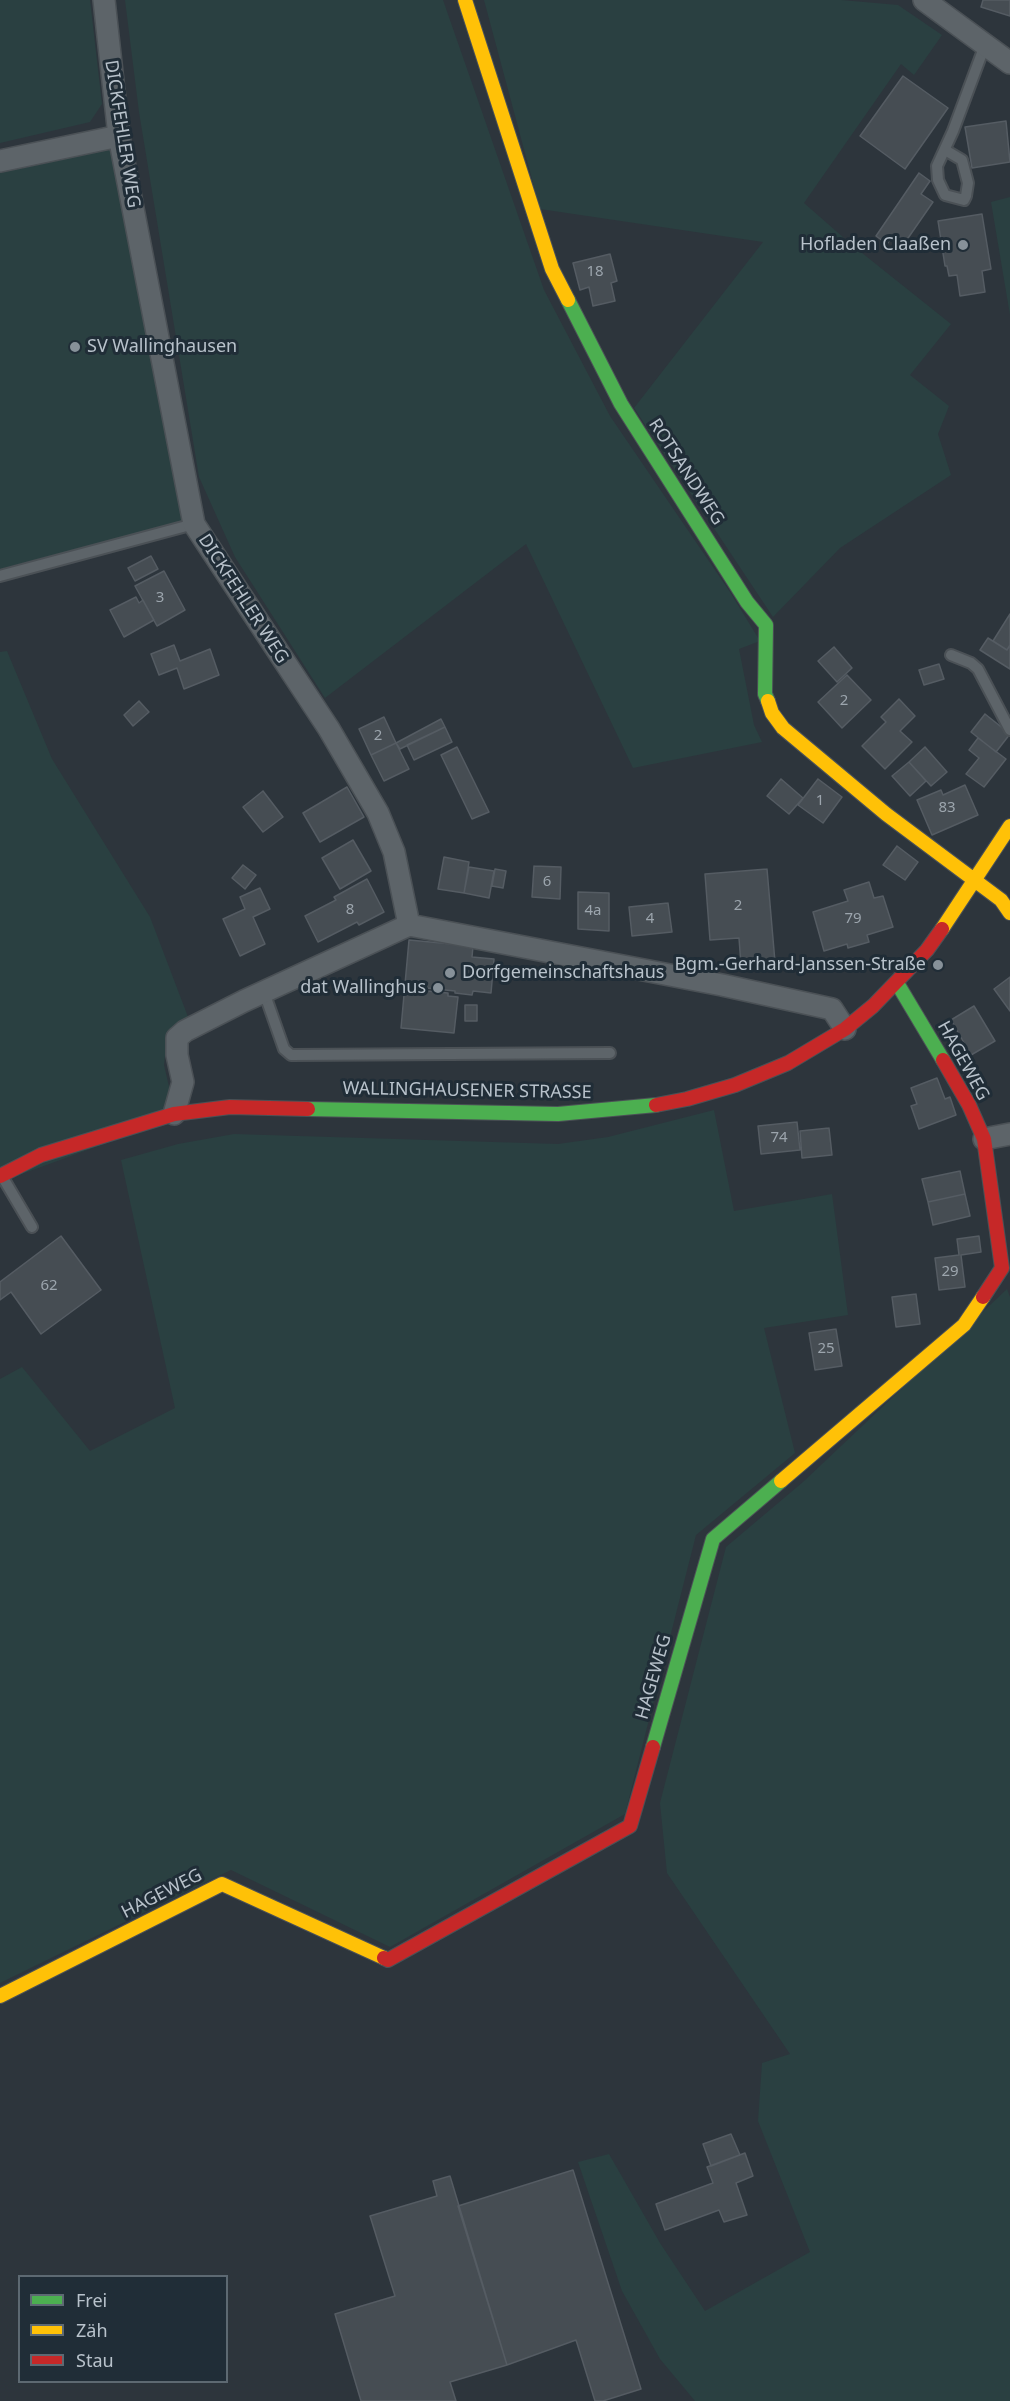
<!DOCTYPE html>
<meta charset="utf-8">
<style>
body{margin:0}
#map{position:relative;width:1010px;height:2401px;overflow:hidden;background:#2d353c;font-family:"Noto Sans",sans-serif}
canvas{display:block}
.legend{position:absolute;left:18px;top:2275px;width:210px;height:108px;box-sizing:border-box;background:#202d37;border:2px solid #5d6972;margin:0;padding:8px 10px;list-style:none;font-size:18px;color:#b8c2cb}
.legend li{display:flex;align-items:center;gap:12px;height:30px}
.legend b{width:30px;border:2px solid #5d6972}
</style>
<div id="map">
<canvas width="1010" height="2401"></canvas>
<ul class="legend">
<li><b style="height:8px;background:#4caf50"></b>Frei</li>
<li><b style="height:8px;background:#ffc107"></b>Zäh</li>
<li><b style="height:8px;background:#c62828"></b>Stau</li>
</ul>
</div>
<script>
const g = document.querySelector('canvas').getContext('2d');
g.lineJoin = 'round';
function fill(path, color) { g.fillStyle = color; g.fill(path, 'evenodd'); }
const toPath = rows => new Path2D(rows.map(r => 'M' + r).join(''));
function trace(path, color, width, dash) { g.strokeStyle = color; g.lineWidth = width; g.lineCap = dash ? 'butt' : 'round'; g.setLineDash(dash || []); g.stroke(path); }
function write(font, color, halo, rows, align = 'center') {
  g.font = font + ' "Noto Sans",sans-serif'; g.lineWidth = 6; g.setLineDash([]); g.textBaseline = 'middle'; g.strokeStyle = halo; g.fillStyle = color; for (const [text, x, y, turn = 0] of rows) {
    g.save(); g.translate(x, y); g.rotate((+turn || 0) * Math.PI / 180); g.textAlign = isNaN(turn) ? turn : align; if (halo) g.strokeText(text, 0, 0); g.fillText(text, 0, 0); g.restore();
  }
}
fill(toPath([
 [0,0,90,0,102,104,90,122,0,143],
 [125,0,443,0,544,290,610,416,730,592,760,641,739,649,754,725,762,742,633,768,526,544,325,698,235,557,199,477,139,112],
 [484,0,841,0,898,5,942,35,914,75,901,64,804,203,852,245,951,324,910,375,949,406,938,434,951,475,840,548,773,617,634,408,763,242,540,209],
 [111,149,184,521,0,569,0,173],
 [1010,197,1010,315,991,202],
 [7,651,52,759,150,917,193,1030,166,1047,164,1065,170,1091,164,1122,0,1182,0,652],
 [714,1110,734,1211,832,1194,848,1315,764,1328,795,1453,696,1535,625,1814,390,1947,231,1870,0,1983,0,1379,22,1367,90,1451,175,1408,121,1160,178,1144,234,1134,558,1144,608,1137],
 [1007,1289,1010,1297,1010,2401,695,2401,660,2359,622,2291,578,2162,609,2154,660,2243,705,2311,810,2252,758,2121,762,2063,790,2054,667,1873,660,1803,726,1547,803,1482]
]), '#2a4041');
const building = toPath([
 [983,0,1010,0,1010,16,981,7,983,0],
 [903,76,948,108,905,169,860,136,903,76],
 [1006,121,1010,162,972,168,965,127,1006,121],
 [919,173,930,181,921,194,933,202,906,241,894,234,887,244,876,236,919,173],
 [982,214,991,269,982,271,985,292,960,296,957,275,949,276,947,266,945,266,938,221,982,214],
 [610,254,617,281,611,283,615,301,593,306,589,287,580,290,573,263,610,254],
 [151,556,158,569,135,581,128,568,151,556],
 [164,571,185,610,157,626,135,586,164,571],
 [136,597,139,603,143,600,154,620,124,637,110,610,136,597],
 [1010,614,1010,645,1007,650,993,641,1010,614],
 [988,638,1007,650,1010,645,1010,669,980,650,988,638],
 [174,645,180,661,210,649,219,675,184,689,177,668,159,675,151,654,174,645],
 [834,647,852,668,837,682,818,661,834,647],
 [939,664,944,679,924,685,919,670,939,664],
 [847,675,871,700,842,728,818,702,847,675],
 [899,699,915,716,900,731,912,742,885,769,862,746,886,722,881,717,899,699],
 [139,701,149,712,133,726,124,715,139,701],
 [985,714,1010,734,996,752,971,732,985,714],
 [384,717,396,743,371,755,359,729,384,717],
 [441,719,445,727,400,749,396,743,441,719],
 [445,727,452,742,414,760,407,745,445,727],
 [978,738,1006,759,984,787,966,774,979,758,969,750,978,738],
 [396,743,409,769,384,781,371,755,396,743],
 [457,747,489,812,472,819,441,755,457,747],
 [925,747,947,772,931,786,909,762,925,747],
 [909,762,926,781,910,796,892,776,909,762],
 [781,779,803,798,789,814,767,796,781,779],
 [818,779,842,797,823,823,798,805,818,779],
 [965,785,978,815,932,835,917,800,941,790,943,795,965,785],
 [347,787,364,817,320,842,303,813,347,787],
 [263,791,283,817,263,832,243,807,263,791],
 [353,840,371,871,340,889,322,858,353,840],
 [897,846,918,862,905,880,883,865,897,846],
 [444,857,469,862,464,893,438,889,444,857],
 [243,865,256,875,245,889,232,878,243,865],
 [534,866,561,867,560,899,532,897,534,866],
 [469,867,494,871,489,898,464,893,469,867],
 [495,869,506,871,503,888,492,886,495,869],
 [767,869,775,962,741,965,739,938,710,940,705,874,767,869],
 [367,879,384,912,359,925,357,922,318,942,305,916,336,900,334,897,367,879],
 [869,882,874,898,883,896,893,927,867,935,869,942,848,948,847,944,824,951,813,912,848,901,844,890,869,882],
 [260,888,270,909,253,917,265,944,240,956,223,919,245,909,240,897,260,888],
 [578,892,609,893,609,931,578,929,578,892],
 [668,903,672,932,632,936,629,907,668,903],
 [409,940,473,946,472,957,494,959,491,993,473,991,472,995,455,993,455,991,417,987,417,990,448,993,448,996,458,997,454,1033,401,1028,409,940],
 [1010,977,1010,1011,994,989,1010,977],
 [465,1005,477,1005,477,1021,465,1021,465,1005],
 [974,1006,995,1041,971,1055,951,1020,974,1006],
 [937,1078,945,1099,950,1097,956,1115,919,1129,911,1106,917,1104,911,1088,937,1078],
 [797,1122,800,1150,761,1154,758,1126,797,1122],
 [829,1128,832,1155,802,1158,800,1131,829,1128],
 [960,1171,965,1194,928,1202,922,1179,960,1171],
 [965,1194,970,1216,933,1225,928,1202,965,1194],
 [61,1236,101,1290,41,1334,11,1292,0,1300,0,1282,61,1236],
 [979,1236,981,1252,961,1255,965,1287,939,1290,935,1258,959,1255,957,1239,979,1236],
 [916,1294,920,1324,896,1327,892,1297,916,1294],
 [836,1329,842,1366,815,1370,809,1333,836,1329],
 [731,2134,740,2155,711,2166,703,2144,731,2134],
 [745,2153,753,2176,736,2183,747,2215,724,2222,719,2210,665,2230,656,2204,713,2183,707,2167,745,2153],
 [573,2170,641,2389,603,2401,595,2401,576,2340,507,2365,458,2206,573,2170],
 [450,2176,507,2365,450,2382,456,2401,361,2401,335,2314,395,2296,370,2216,437,2196,433,2181,450,2176]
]);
fill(building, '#464d53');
trace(building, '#555c63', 1.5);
const lane = toPath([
 [945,150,962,160,968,183,966,196,964,200,945,195,938,180,937,166,953,131,985,45],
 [0,576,194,524],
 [951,655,971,663,978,669,1010,730],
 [264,992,284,1049,291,1055,610,1053],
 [2,1176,32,1227]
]);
const street = toPath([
 [104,0,119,136,194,524,329,729,378,813,394,852,409,925],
 [924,0,1010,63],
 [0,161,119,136],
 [174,1114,183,1082,177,1055,177,1038,185,1031,244,1001,409,925,722,985,832,1009,845,1029],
 [984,1139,1010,1134]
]);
const fast = toPath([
 [568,300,621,404,747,602,766,625,765,694,768,701],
 [897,983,943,1060],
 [308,1109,558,1114,656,1105],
 [653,1747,713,1539,781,1481]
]);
const slow = toPath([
 [465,0,552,269,568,300],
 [768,701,772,713,783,728,886,814,1001,900,1010,913],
 [942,929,1010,826],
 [781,1481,964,1325,983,1297],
 [0,1996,222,1884,384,1958]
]);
const jam = toPath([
 [943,1060,969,1105,984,1139,1002,1268,983,1297],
 [656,1105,687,1099,735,1085,788,1063,845,1029,873,1006,927,950,942,929],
 [0,1176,41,1155,174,1114,230,1107,308,1109],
 [384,1958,388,1960,630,1826,653,1747]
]);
trace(lane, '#4b5156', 14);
trace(street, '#4b5156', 24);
trace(fast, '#4b5156', 16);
trace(slow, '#4b5156', 16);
trace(jam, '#4b5156', 16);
trace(lane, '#5d6469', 10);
trace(street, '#5d6469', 21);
trace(fast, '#4caf50', 14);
trace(slow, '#ffc107', 14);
trace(jam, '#c62828', 14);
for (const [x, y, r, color] of [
 [963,245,6,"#879199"],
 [75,347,6,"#879199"],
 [938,965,6,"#879199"],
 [450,973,6,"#879199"],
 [438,988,6,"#879199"]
]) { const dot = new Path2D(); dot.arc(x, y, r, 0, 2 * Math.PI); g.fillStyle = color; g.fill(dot); trace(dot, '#202d37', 2); }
write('15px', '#9ca5ad', null, [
 ["18",595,272],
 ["3",160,598],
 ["2",844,701],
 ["2",378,736],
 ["1",820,801],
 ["83",947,808],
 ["6",547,882],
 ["2",738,906],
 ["8",350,910],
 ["4a",593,911],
 ["4",650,919],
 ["79",853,919],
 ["74",779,1138],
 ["29",950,1272],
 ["62",49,1286],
 ["25",826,1349]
]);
write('18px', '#b8c2cb', '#202d37', [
 ["DICKFEHLER WEG",122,134,81],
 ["ROTSANDWEG",686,472,57],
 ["DICKFEHLER WEG",243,599,57],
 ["HAGEWEG",963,1061,61],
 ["WALLINGHAUSENER STRASSE",467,1091,1],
 ["HAGEWEG",654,1677,-74],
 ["HAGEWEG",162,1894,-27]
]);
write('18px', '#b8c2cb', '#202d37', [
 ["Hofladen Claaßen",951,245],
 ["SV Wallinghausen",87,347,"left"],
 ["Bgm.-Gerhard-Janssen-Straße",926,965],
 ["Dorfgemeinschaftshaus",462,973,"left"],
 ["dat Wallinghus",426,988]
], 'right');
</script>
